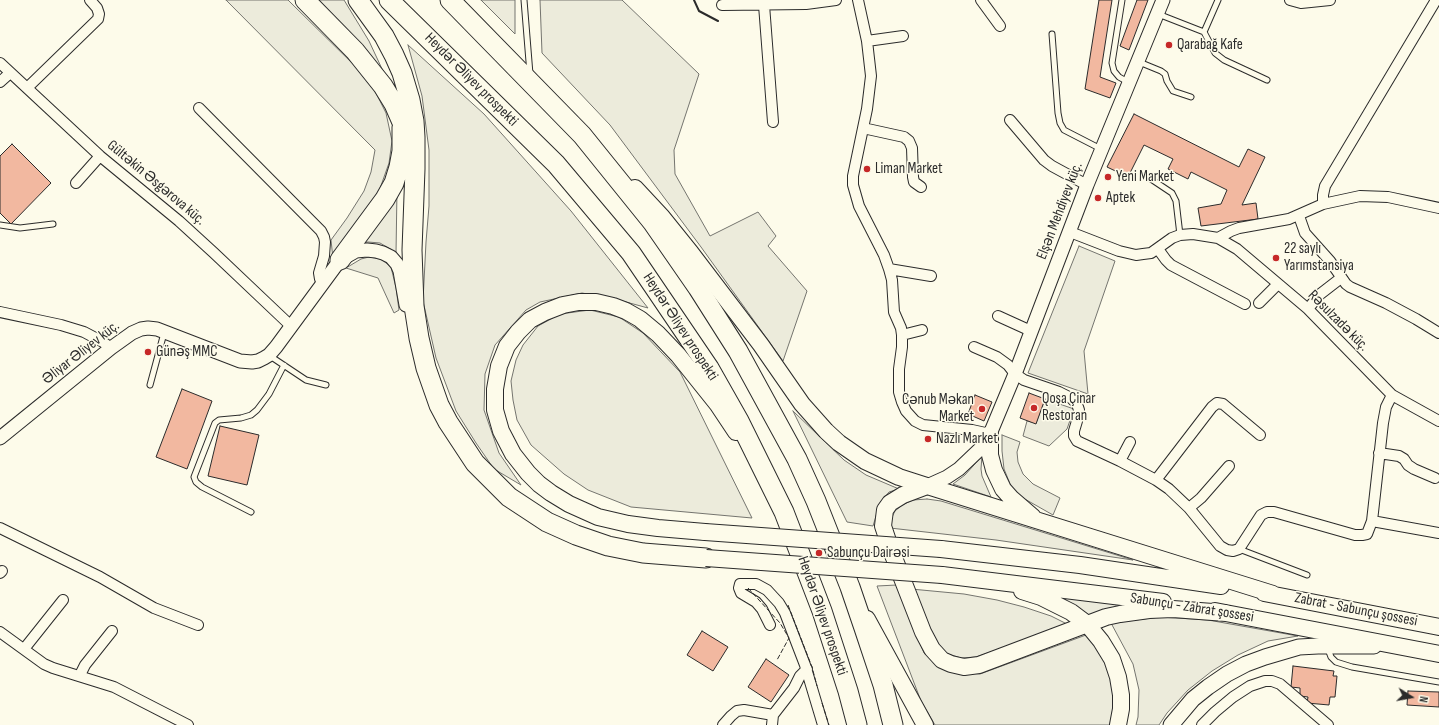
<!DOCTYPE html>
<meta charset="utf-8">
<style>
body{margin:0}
#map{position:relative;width:1439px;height:725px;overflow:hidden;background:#fdfbea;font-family:"Sofia Sans Condensed",sans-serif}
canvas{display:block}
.north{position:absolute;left:1391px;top:677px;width:40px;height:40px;-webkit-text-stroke:3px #fdfbea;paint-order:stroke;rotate:101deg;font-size:11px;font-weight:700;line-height:16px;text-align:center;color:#2b2b2b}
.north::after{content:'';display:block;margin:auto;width:14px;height:18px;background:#2b2b2b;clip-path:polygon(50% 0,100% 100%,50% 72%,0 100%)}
</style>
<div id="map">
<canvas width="1439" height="725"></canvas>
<div class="north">N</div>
</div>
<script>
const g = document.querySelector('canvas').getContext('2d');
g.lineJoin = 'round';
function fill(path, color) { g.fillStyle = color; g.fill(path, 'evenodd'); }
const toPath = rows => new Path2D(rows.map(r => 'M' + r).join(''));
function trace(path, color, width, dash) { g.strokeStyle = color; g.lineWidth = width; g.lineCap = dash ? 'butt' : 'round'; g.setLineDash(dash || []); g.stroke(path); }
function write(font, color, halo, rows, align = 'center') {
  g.font = font + ' "Sofia Sans Condensed",sans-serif'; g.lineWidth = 3; g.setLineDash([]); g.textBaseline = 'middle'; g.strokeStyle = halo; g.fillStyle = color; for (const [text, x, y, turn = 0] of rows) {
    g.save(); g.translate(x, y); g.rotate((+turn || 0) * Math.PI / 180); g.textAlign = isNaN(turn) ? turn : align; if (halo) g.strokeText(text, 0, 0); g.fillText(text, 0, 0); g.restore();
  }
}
const green = toPath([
 [226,0,288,0,356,67,372,85,386,113,392,141,389,163,378,194,333,259,331,240,347,218,364,191,371,172,375,150,226,0],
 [314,0,344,0,369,41,383,71,314,0],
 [481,0,515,0,515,34,481,0],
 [540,0,622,0,699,74,674,150,675,174,710,236,758,212,776,236,768,246,807,291,783,361,701,247,610,125,542,53,540,0],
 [408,45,484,114,571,211,648,308,615,299,582,293,540,302,526,310,495,345,485,374,484,410,499,453,521,485,494,469,476,443,456,411,436,358,423,301,426,242,429,206,429,150,422,96,408,45],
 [397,190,396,254,392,250,380,243,368,242,361,243,397,190],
 [1079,246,1115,261,1084,351,1088,394,1028,373,1079,246],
 [369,257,381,259,391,267,396,288,399,310,394,313,378,278,346,268,361,259,369,257],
 [590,310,619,317,643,333,680,372,752,518,631,507,588,490,564,474,531,445,517,420,513,400,511,381,516,360,523,345,538,326,560,314,590,310],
 [1045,399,1074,409,1067,429,1049,446,1023,436,1027,421,1036,423,1045,399],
 [793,411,844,460,866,475,899,489,889,492,880,503,873,526,847,522,793,411],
 [1002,435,1020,442,1017,452,1018,462,1023,474,1033,484,1060,498,1053,515,1023,498,1011,486,1004,469,1002,451,1002,435],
 [982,456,981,469,982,476,991,497,953,484,965,475,982,456],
 [927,499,941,501,1133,560,996,540,890,528,891,519,895,511,902,505,913,500,927,499],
 [897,585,924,653,939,666,958,672,980,674,1086,635,1104,657,1112,679,1115,697,1110,725,935,725,921,701,877,586,897,585],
 [911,589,964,594,997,600,1024,607,1051,616,1069,625,976,657,961,658,948,654,935,643,911,589],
 [1058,597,1124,605,1091,616,1058,597],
 [1160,617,1208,620,1298,636,1268,641,1238,655,1212,671,1188,690,1167,713,1159,725,1136,725,1138,717,1139,690,1133,664,1111,623,1160,617]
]);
fill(green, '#ecebdb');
trace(green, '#74746e', 1);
const building = toPath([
 [1099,0,1112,0,1100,77,1116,83,1110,98,1085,89,1099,0],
 [1137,0,1148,0,1129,50,1120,46,1137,0],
 [1134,114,1239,167,1248,149,1265,157,1242,205,1256,203,1258,219,1201,226,1198,208,1221,204,1227,190,1191,172,1188,179,1168,169,1173,159,1144,145,1128,177,1107,167,1134,114],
 [12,144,51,183,11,224,0,213,0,156,12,144],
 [182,389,212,401,187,469,156,457,182,389],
 [1029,393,1045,399,1036,424,1020,418,1029,393],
 [975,395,992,402,984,421,968,414,975,395],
 [220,426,259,435,247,485,208,476,220,426],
 [702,631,728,647,713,671,687,655,702,631],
 [766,659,789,675,771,702,748,687,766,659],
 [1293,666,1334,671,1333,676,1337,676,1335,697,1330,697,1329,705,1307,703,1308,697,1300,696,1300,688,1291,687,1293,666],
 [1408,691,1439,692,1439,707,1407,705,1408,691]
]);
fill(building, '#f2b8a0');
trace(building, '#2b2b2b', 1);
const service = toPath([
 [524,0,530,74],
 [1122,0,1112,63,1114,71,1119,77,1128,82],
 [1158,14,1204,32,1215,53,1224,60,1267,80],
 [1204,32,1218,0],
 [1052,34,1058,113,1060,123,1064,130,1101,149],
 [1139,62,1161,71,1165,74,1167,81,1173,91,1191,97],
 [1145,175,1172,193,1176,201,1180,235],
 [0,225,20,228,53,224],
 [270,356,306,380,326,385],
 [150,385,164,333],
 [251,512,202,487,196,482,194,477,215,423,219,420,241,418,251,415,257,410,269,394,284,365],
 [1239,549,1307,575],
 [1328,649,1331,657,1336,662,1352,667,1439,682]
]);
const minor = toPath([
 [858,0,867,41,871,76,867,109,853,176,853,185,859,206,884,255,889,269,892,280,894,312,901,328,902,335,902,347,899,369,899,392,902,402,906,411,915,421,923,425,972,430,990,434],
 [981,0,1000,26],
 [1290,0,1301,3,1330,0],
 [722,5,806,4,836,0],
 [764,5,773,122],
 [867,41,903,36],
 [0,63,100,156,179,221,214,253,291,326],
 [0,82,10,73],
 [27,88,98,19,99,14,97,8,90,0],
 [199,108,321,231,324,237,325,242,324,256,319,273,320,279,324,282],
 [1010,120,1044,160,1052,166,1087,185],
 [863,128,904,137,909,141,912,148,913,177,914,182,921,187],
 [76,183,100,156],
 [1323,204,1323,195,1325,186,1436,0],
 [1299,216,1305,233,1330,261,1346,284,1350,287,1386,303,1416,319,1439,333],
 [1070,232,1119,251,1136,255,1143,254,1151,253,1172,238,1180,235,1193,234,1218,238,1231,231,1239,228,1289,219,1323,204,1360,196,1388,197,1439,208],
 [1218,238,1237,249,1308,309,1392,395,1439,421],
 [1158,249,1166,260,1171,265,1245,304],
 [889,269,931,276],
 [1259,303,1278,284],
 [1308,309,1319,295,1341,278],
 [0,312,61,325,84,332,103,342,111,348],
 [998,316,1031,331],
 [902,335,922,330],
 [974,347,997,357,1008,365,1015,374,1024,380,1059,392,1071,398,1077,404,1079,410,1077,421,1074,431,1074,436,1077,441,1120,461,1156,480,1169,489,1189,508,1220,546,1227,550,1233,551,1239,549,1261,515,1267,512,1274,512,1355,535,1362,535,1367,534,1372,521,1383,423,1386,407,1392,395],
 [1379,453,1399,456,1404,459,1408,465,1414,469,1435,478],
 [1120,461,1130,442],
 [1156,480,1212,407,1217,403,1223,404,1260,435],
 [1189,508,1201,498,1229,466],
 [1372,521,1439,533],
 [0,528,100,577,154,608,198,625],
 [0,573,2,571],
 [770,625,762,609,756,602,741,593,739,588,740,584,756,584,767,590,779,603,785,613,805,665,823,725],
 [0,632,44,664,53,668,114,687,188,725],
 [24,649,63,600],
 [80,675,85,665,112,631],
 [723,725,731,716,737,711,744,710,773,715],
 [772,725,773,715,794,688,800,676,807,669],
 [1202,725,1215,712,1233,697,1250,686,1265,681,1272,681,1280,684,1328,725]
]);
const tertiary = toPath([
 [0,438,111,348,132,333,141,329,148,328,157,329,240,361,252,362,258,361,264,358,269,355,276,347,340,260,356,251,367,250,376,251,383,253,391,257,397,264,400,271,406,305],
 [927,486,947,477,959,469,980,449,990,434,1015,374,1087,185,1163,0]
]);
const secondary = toPath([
 [1171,725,1193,699,1208,687,1227,674,1246,664,1265,657,1299,647,1318,646,1374,646]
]);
const primary = toPath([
 [635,188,662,217,691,253,761,345,802,404,826,431,839,443,865,461,899,477,927,486,1273,594],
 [990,434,990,455,994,470,1003,489,1011,498,1033,517],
 [927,486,903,495,890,503,885,510,883,526,891,550,923,632,932,649,942,660,951,664,964,667,979,665,1106,617,1120,614,1149,610,1173,609,1226,613],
 [705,532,658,528,628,524,598,517,569,504,551,493,539,484,528,473,513,454,501,431,495,410,495,389,499,366,507,346,518,332,530,320,545,312,563,305,579,302,596,302,613,306,626,311,640,319,658,334,678,355,718,405,736,432],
 [941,549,1080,565,1221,586],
 [942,575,1163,602],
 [1022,591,1041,597,1071,612,1087,624,1101,641,1112,659,1118,677,1121,695,1121,709,1118,725],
 [1264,593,1439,627],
 [1215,611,1439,654],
 [867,619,925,725]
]);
const motorway = toPath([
 [305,0,355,51,383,86,394,104,408,136],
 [358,0,384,36,394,55,402,73,410,100,414,121,415,137,415,169,412,250,414,306,419,338,426,368,439,405,448,422,475,463,509,497,547,522,576,535,608,546,643,553,706,558],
 [389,0,556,164,631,253,709,368,739,421,784,512,822,611,848,691,857,725],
 [450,0,582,135,653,223,698,288,738,351,797,459,816,501,850,587,864,628,883,685,893,725],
 [340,260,385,199,394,183,399,167,402,151,402,127]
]);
trace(service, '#2b2b2b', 7);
trace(minor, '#2b2b2b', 12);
trace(tertiary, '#2b2b2b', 15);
trace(secondary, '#2b2b2b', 17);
trace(primary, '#2b2b2b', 18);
trace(motorway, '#2b2b2b', 21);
trace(service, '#fdfbea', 5);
trace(minor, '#fdfbea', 10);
trace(tertiary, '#fdfbea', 13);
trace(secondary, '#fdfbea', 15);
trace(primary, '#fdfbea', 16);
trace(motorway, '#fdfbea', 19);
const primaryBridge = toPath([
 [705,532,941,549],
 [706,558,942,575]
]);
trace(primaryBridge, '#2b2b2b', 18, []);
trace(primaryBridge, '#fdfbea', 16);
trace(toPath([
 [748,588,780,623,789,638,777,660],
 [788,605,812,667,817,686],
 [822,703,829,725]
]), '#2b2b2b', 1, [5, 2]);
trace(toPath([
 [694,0,699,11,718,21]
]), '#2b2b2b', 2);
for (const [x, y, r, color] of [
 [1169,45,4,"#c62828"],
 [867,169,4,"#c62828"],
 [1108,177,4,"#c62828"],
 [1098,198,4,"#c62828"],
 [1276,258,4,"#c62828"],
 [148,352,4,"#c62828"],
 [1034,408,4,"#c62828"],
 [982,409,4,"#c62828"],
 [928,439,4,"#c62828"],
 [819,553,4,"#c62828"]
]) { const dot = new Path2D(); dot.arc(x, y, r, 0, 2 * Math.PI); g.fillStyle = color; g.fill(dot); trace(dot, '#fdfbea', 1.5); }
write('15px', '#2b2b2b', '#fdfbea', [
 ["Qarabağ Kafe",1177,45],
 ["Liman Market",875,169],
 ["Yeni Market",1116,177],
 ["Aptek",1106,198],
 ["22 saylı",1284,249],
 ["Yarımstansiya",1284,266],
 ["Günəş MMC",156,352],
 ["Qoşa Çinar",1042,399],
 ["Restoran",1042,416],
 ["Cənub Məkan",974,400,"right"],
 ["Market",974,417,"right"],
 ["Nazlı Market",936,439],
 ["Sabunçu Dairəsi",827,553]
], 'left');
write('15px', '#2b2b2b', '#fdfbea', [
 ["Heydər Əliyev prospekti",471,80,45],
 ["Gültəkin Əsgərova küç.",156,183,40],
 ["Elşən Mehdiyev küç.",1060,211,-69],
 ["Rəsulzadə küç.",1338,321,45],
 ["Heydər Əliyev prospekti",680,327,57],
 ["Əliyar Əliyev küç.",81,353,-38],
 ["Sabunçu - Zabrat şossesi",1192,608,9],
 ["Zabrat - Sabunçu şossesi",1356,610,11],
 ["Heydər Əliyev prospekti",822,616,71]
]);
</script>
